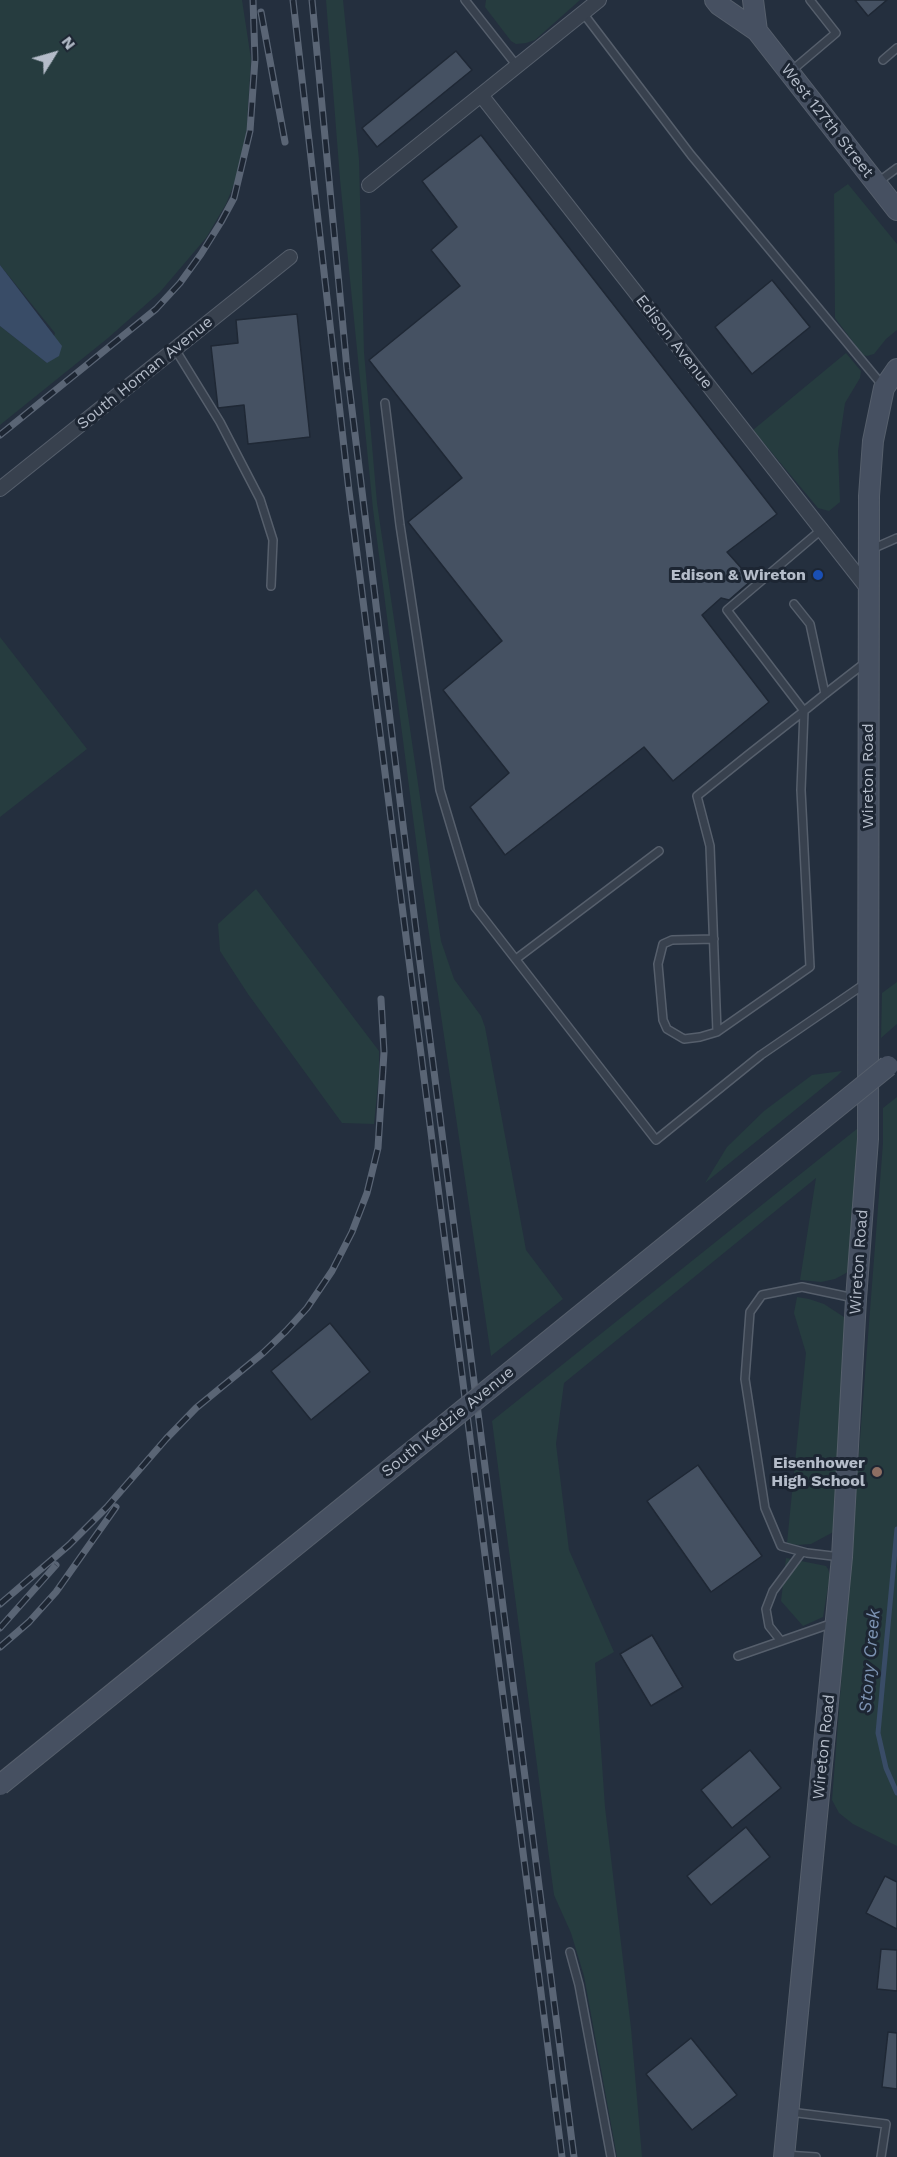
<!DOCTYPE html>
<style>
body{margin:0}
#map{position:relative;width:897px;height:2157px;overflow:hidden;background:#242f3e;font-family:"Work Sans",sans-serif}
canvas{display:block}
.north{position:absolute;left:24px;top:24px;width:60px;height:60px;-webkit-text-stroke:4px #1d2633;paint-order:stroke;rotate:53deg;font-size:16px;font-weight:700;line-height:24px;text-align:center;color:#b4bcc9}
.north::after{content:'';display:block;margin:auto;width:21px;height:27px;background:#b4bcc9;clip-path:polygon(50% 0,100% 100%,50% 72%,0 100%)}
</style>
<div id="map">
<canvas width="897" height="2157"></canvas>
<div class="north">N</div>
</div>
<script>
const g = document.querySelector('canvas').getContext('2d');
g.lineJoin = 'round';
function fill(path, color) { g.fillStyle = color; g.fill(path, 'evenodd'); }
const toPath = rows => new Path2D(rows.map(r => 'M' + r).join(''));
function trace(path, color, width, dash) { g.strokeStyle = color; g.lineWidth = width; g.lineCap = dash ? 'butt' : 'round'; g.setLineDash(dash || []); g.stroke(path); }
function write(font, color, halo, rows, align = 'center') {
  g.font = font + ' "Work Sans",sans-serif'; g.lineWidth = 6; g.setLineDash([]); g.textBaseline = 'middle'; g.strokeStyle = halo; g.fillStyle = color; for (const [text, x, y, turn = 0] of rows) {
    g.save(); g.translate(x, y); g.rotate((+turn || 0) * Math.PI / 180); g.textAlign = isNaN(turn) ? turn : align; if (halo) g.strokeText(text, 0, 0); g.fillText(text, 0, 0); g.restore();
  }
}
fill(toPath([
 [0,0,242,0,251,59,246,140,237,177,226,204,206,238,160,292,108,338,0,425,0,326,47,363,55,333,0,265],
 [326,0,343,0,359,160,364,352,377,503,441,941,454,979,481,1016,485,1027,526,1250,563,1299,491,1356,421,879,373,509,340,179],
 [486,0,580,0,535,40,526,43,516,44,511,41,485,7],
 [848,184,897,244,897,330,886,339,874,354,867,356,863,355,835,318,834,194],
 [846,353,861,371,860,378,845,403,838,451,840,502,829,511,818,508,753,430],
 [0,637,87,749,0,817],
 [256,889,379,1051,379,1074,374,1124,342,1123,248,994,220,951,218,924],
 [897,982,897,1024,881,1038,882,993],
 [842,1071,837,1076,705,1183,727,1147,764,1111,812,1075],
 [897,1097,897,1846,853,1824,839,1813,832,1800,883,1143,883,1108],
 [858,1128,856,1266,848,1272,835,1279,821,1282,800,1280,816,1178,564,1383,556,1444,569,1550,614,1652,595,1663,605,1807,631,2028,642,2157,617,2157,584,1976,571,1933,554,1895,492,1421],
 [797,1297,809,1299,824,1304,847,1319,837,1530,811,1544,797,1545,787,1543,806,1353,794,1313],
 [786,1558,826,1566,828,1569,830,1575,823,1617,803,1626,781,1601]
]), '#263c3f');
fill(toPath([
 [0,265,62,346,59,356,47,363,0,326]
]), '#394c67');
trace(toPath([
 [897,1529,878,1733,886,1768,897,1793]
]), '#394c67', 5);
const building = toPath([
 [855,0,887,0,868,16,855,0],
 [456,51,472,70,377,147,362,128,456,51],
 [481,135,777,514,727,552,752,580,729,600,721,598,702,615,769,702,673,781,644,747,505,855,470,807,509,773,443,690,502,641,408,522,462,478,369,360,460,286,431,250,457,227,422,181,481,135],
 [772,280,810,327,752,374,715,327,772,280],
 [297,314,310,437,248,444,244,405,218,408,211,346,238,343,236,320,297,314],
 [330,1323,370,1372,311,1420,271,1371,330,1323],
 [698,1465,762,1556,711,1592,647,1501,698,1465],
 [652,1635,683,1687,651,1706,620,1654,652,1635],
 [750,1750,781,1788,732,1828,701,1790,750,1750],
 [746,1827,770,1857,711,1905,687,1876,746,1827],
 [885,1876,897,1882,897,1929,866,1913,885,1876],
 [881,1949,897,1950,897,1991,877,1989,881,1949],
 [888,2032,897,2033,897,2089,882,2087,888,2032],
 [691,2038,737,2095,692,2130,646,2074,691,2038]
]);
fill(building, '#455162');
trace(building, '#1f2835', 1.5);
const lane = toPath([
 [465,0,517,66],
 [583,13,691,155,883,386],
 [883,60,897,48],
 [790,72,836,33,810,0],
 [878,182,897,168],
 [175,349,220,422,260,499,273,540,271,586],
 [385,403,400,525,440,790,475,907,656,1140,761,1055,866,983],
 [821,530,727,610,804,711,801,790,810,967,717,1032,710,846,697,796,748,755,804,711,825,694,866,662],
 [872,549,897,538],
 [794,604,810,624,825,694],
 [714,939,672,940,663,944,658,964,663,1020,667,1029,684,1039,700,1037,717,1032],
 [516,959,659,851],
 [841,1557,807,1553,781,1546,765,1508,745,1379,750,1312,762,1295,802,1287,854,1298],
 [781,1641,769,1626,766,1609,773,1591,802,1552],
 [738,1656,833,1623],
 [570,1952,579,1985,611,2157],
 [790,2112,886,2124,881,2157],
 [785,2155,816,2157]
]);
const street = toPath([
 [481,95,868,589],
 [369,185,599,0],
 [0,489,290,257]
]);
const secondary = toPath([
 [715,0,719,5,757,31,897,210],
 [753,0,757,31],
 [784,2157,842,1557,856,1299,868,1139,869,496,873,441,884,388,897,369]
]);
trace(lane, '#565f6c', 10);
trace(street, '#565f6c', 16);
trace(secondary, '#565f6c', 22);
trace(lane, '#38414e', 7);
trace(street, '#38414e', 14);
trace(secondary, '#465061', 20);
const rail = toPath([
 [293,0,349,491,562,2157],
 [312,0,347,369,419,955,574,2157],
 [261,12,285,142],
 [0,435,156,309,180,283,201,254,221,222,234,198,250,131,255,59,253,0],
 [0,1604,69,1545,107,1507,166,1439,196,1408,263,1353,286,1331,307,1308,332,1271,352,1232,367,1193,378,1148,384,1052,381,999],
 [0,1628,56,1565],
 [0,1647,29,1622,56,1592,116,1507]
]);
trace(rail, '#5a6575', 7);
trace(rail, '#1d2633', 4.5, [14]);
const secondaryBridge = toPath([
 [0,1785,888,1066]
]);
trace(secondaryBridge, '#565f6c', 22, []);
trace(secondaryBridge, '#465061', 20);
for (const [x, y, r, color] of [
 [818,575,6,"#1a4fb4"],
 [877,1472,6,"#8d6e63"]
]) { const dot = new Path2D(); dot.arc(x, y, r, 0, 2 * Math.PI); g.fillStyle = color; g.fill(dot); trace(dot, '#1d2633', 2); }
write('16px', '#b4bcc9', '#1d2633', [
 ["West 127th Street",827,121,52],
 ["Edison Avenue",674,342,52],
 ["South Homan Avenue",145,373,-39],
 ["Wireton Road",868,776,-90],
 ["Wireton Road",859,1262,-86],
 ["South Kedzie Avenue",448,1422,-39],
 ["Wireton Road",824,1747,-84]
]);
write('bold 16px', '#b4bcc9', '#1d2633', [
 ["Edison & Wireton",806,575],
 ["Eisenhower",865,1463],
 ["High School",865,1481]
], 'right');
write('italic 18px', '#7c92b1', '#1d2633', [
 ["Stony Creek",870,1661,-85]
]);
</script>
